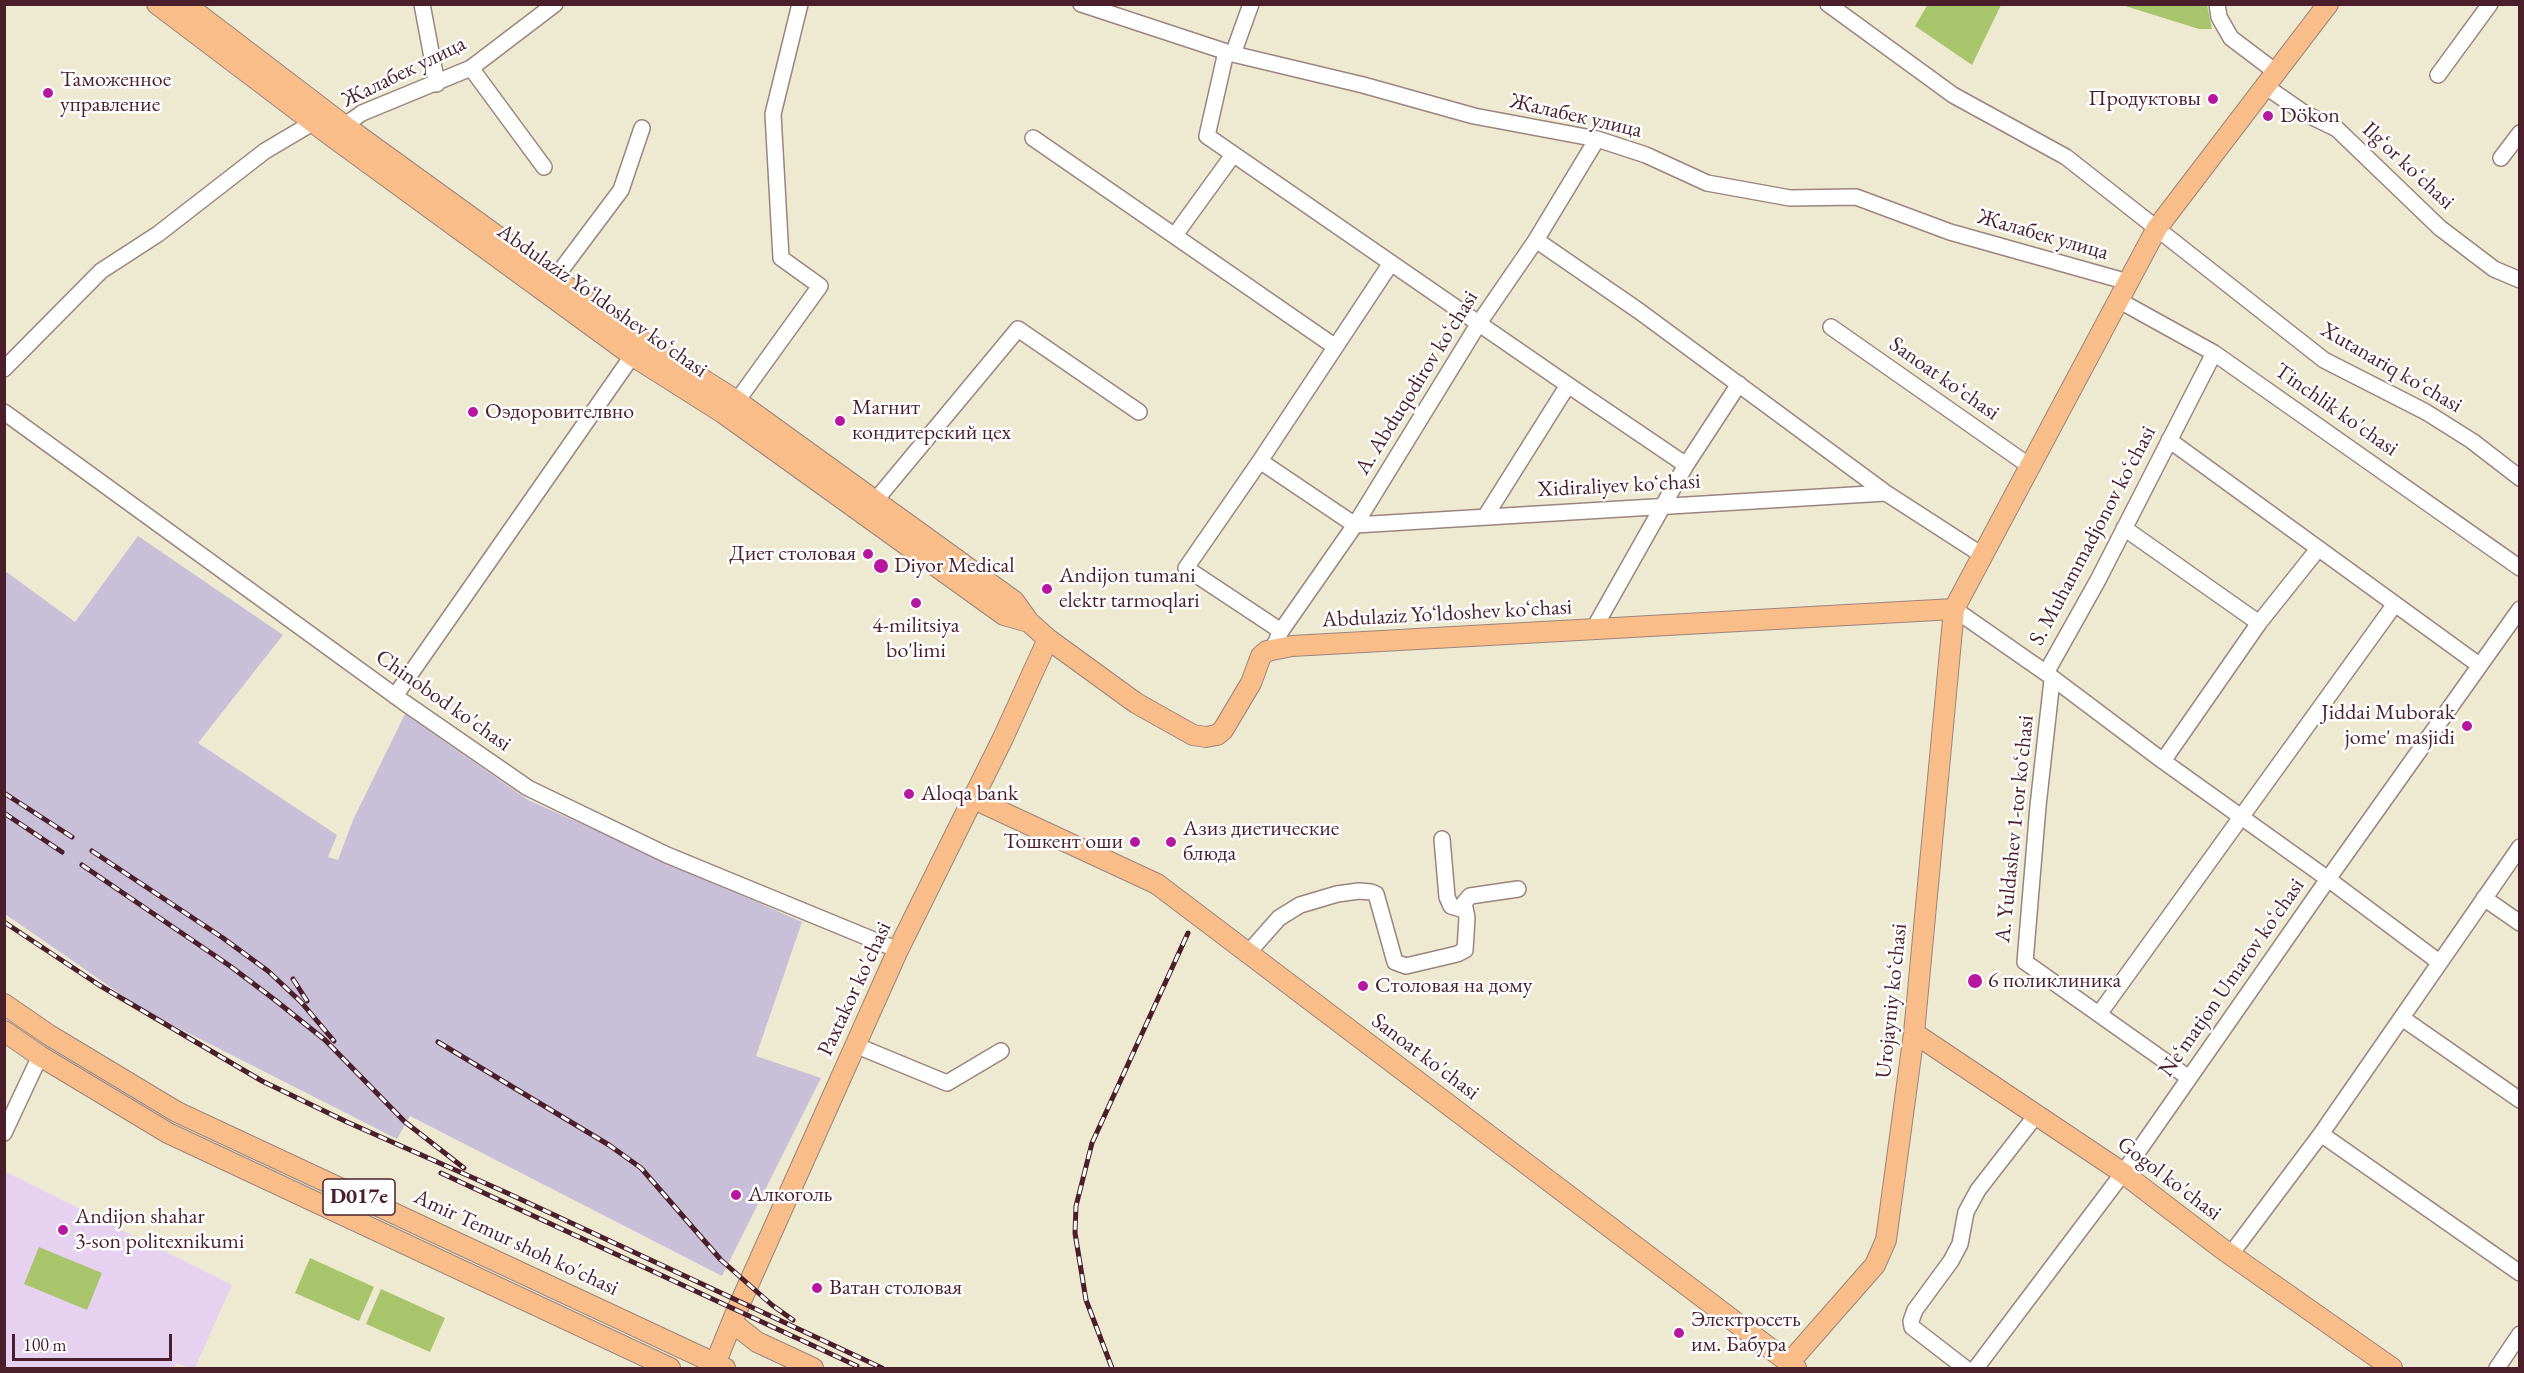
<!DOCTYPE html>
<meta charset="utf-8">
<style>
body{margin:0}
#map{position:relative;width:2524px;height:1373px;overflow:hidden;background:#eeead1;font-family:"EB Garamond",serif}
canvas{display:block}
.frame{position:absolute;inset:0;border:6px solid #4a1f2b;pointer-events:none}
.scale{position:absolute;left:12px;top:1334px;width:160px;height:27px;box-sizing:border-box;border:3px solid #4a1f2b;border-top:0;padding-left:8px;font-size:18px;line-height:21px;white-space:nowrap;color:#4a1f2b;-webkit-text-stroke:4px #fff;paint-order:stroke}
</style>
<div id="map">
<canvas width="2524" height="1373"></canvas>
<div class="frame"></div>
<div class="scale">100 m</div>
</div>
<script>
const g = document.querySelector('canvas').getContext('2d');
g.lineJoin = 'round';
function fill(path, color) { g.fillStyle = color; g.fill(path, 'evenodd'); }
const toPath = rows => new Path2D(rows.map(r => 'M' + r).join(''));
function trace(path, color, width, dash) { g.strokeStyle = color; g.lineWidth = width; g.lineCap = dash ? 'butt' : 'round'; g.setLineDash(dash || []); g.stroke(path); }
function write(font, color, halo, rows, align = 'center') {
  g.font = font + ' "EB Garamond",serif'; g.lineWidth = 5; g.setLineDash([]); g.textBaseline = 'middle'; g.strokeStyle = halo; g.fillStyle = color; for (const [text, x, y, turn = 0] of rows) {
    g.save(); g.translate(x, y); g.rotate((+turn || 0) * Math.PI / 180); g.textAlign = isNaN(turn) ? turn : align; if (halo) g.strokeText(text, 0, 0); g.fillText(text, 0, 0); g.restore();
  }
}
fill(toPath([
 [6,1172,232,1285,195,1368,189,1368,177,1363,174,1368,5,1368]
]), '#e6d2f0');
fill(toPath([
 [138,536,283,635,198,743,337,835,328,857,338,860,353,820,405,714,528,800,802,922,756,1056,821,1078,722,1276,410,1116,397,1139,145,1011,5,914,5,571,75,622]
]), '#c8bfd8');
fill(toPath([
 [1928,4,2001,5,1972,65,1915,26],
 [2122,5,2207,5,2212,29,2199,29],
 [39,1247,102,1273,87,1310,24,1284],
 [310,1258,374,1287,359,1321,295,1293],
 [381,1289,445,1318,430,1352,366,1324]
]), '#a8c56c');
const minor = toPath([
 [422,4,437,84],
 [1081,4,1233,54,1363,85,1474,116,1597,139,1646,155,1707,183,1790,198,1856,197,1950,232,2128,282],
 [1828,4,1953,95,2066,157,2324,360,2426,412,2472,441,2520,478],
 [2217,4,2219,17,2231,38,2276,72],
 [1226,52,1207,136,1568,385],
 [1233,54,1251,4],
 [471,68,544,167],
 [2438,75,2490,4],
 [2265,86,2304,113,2337,129,2440,228,2494,269,2520,280],
 [338,130,362,113,471,68,555,4],
 [1033,138,1334,346],
 [2501,158,2520,133],
 [1175,235,1233,155],
 [1536,240,1639,311,1886,493,1982,555],
 [555,278,621,190,642,128],
 [2120,301,2214,353,2520,568],
 [1831,327,2031,467],
 [2214,353,2098,580,2046,673,2163,761,2328,879,2439,962],
 [4,369,101,271,158,234,265,151,314,122,318,117],
 [737,401,820,286,781,258,773,114,800,4],
 [4,412,405,703,528,788,667,855,898,950],
 [2169,440,2479,665],
 [1260,461,1355,525,1886,493],
 [875,501,1018,329,1139,412],
 [1485,517,1568,385,1686,465],
 [2124,528,2259,623],
 [1954,609,2046,673],
 [1593,630,1686,465,1739,384],
 [1281,631,1186,568,1260,461,1391,263],
 [1272,650,1281,631,1355,525,1479,323,1536,240,1597,139],
 [2052,680,2038,806,2025,962,2189,1078],
 [395,696,637,349],
 [2163,761,2259,623,2318,549],
 [1442,839,1447,897,1451,906,1464,910],
 [2484,898,2520,923],
 [1248,953,1279,918,1300,905,1337,894,1359,891,1371,892,1376,894,1395,962,1406,966,1457,954,1465,950,1467,918,1464,903,1470,896,1518,889],
 [2099,1014,2395,604],
 [2402,1018,2520,1100],
 [855,1045,947,1083,1001,1051],
 [4,1133,40,1056],
 [2321,1134,2520,1273],
 [2231,1254,2321,1134,2520,847],
 [1965,1368,1912,1327,1911,1321,1915,1310,1951,1261,1960,1244,1966,1212,1978,1190,2037,1114],
 [1976,1368,2123,1173,2328,879,2520,609],
 [2497,1368,2520,1334]
]);
const major = toPath([
 [157,4,330,135,633,356,723,413,1004,615,1029,622],
 [185,4,345,126,642,341,737,401,1014,601,1029,622,1048,639,1136,703,1193,735,1206,737,1217,735,1223,730,1251,683,1261,656,1267,651,1292,646,1954,609],
 [974,799,1157,884,1796,1368],
 [4,1004,49,1035,177,1112,725,1368],
 [4,1031,40,1056,168,1133,670,1368],
 [1914,1033,2123,1173,2221,1248,2392,1368],
 [733,1323,757,1342,813,1368],
 [1789,1363,1875,1265,1886,1240,1914,1033,1954,609,2157,228,2328,4],
 [715,1364,737,1310,898,950,1003,738,1048,639]
]);
trace(minor, '#9c847e', 18);
trace(major, '#9c847e', 22);
trace(minor, '#fff', 15);
trace(major, '#f8bd88', 20);
const rail = toPath([
 [4,793,72,837],
 [4,813,62,852],
 [92,851,223,938,268,971,301,1002,334,1041],
 [82,865,230,966,275,1000,325,1040,405,1122,464,1168],
 [4,922,99,985,262,1081,347,1122,505,1192,882,1368],
 [293,979,307,1001],
 [438,1042,609,1145,641,1168,721,1260,772,1305,793,1320],
 [441,1173,857,1366],
 [1112,1368,1086,1300,1075,1233,1076,1206,1092,1143,1188,933]
]);
trace(rail, '#4a1f2b', 5);
trace(rail, '#fff', 3, [9]);
for (const [x, y, r, color] of [
 [48,93,6,"#b5179e"],
 [2213,99,6,"#b5179e"],
 [2268,116,6,"#b5179e"],
 [473,412,6,"#b5179e"],
 [840,421,6,"#b5179e"],
 [868,554,6,"#b5179e"],
 [881,566,8,"#b5179e"],
 [1047,589,6,"#b5179e"],
 [916,603,6,"#b5179e"],
 [2467,726,6,"#b5179e"],
 [909,794,6,"#b5179e"],
 [1135,842,6,"#b5179e"],
 [1171,842,6,"#b5179e"],
 [1975,981,8,"#b5179e"],
 [1363,986,6,"#b5179e"],
 [736,1195,6,"#b5179e"],
 [63,1230,6,"#b5179e"],
 [817,1288,6,"#b5179e"],
 [1679,1333,6,"#b5179e"]
]) { const dot = new Path2D(); dot.arc(x, y, r, 0, 2 * Math.PI); g.fillStyle = color; g.fill(dot); trace(dot, '#fff', 2); }
for (const [x, y, w] of [
 [359,1197,72]
]) { const box = new Path2D(); box.roundRect(x - w / 2, y - 18, w, 36, 4.5); g.fillStyle = '#fff'; g.fill(box); trace(box, '#4a1f2b', 1.5); }
write('bold 21px', '#4a1f2b', null, [
 ["D017e",359,1197]
]);
write('22px', '#4a1f2b', '#fff', [
 ["Жалабек улица",404,72,-26],
 ["Жалабек улица",1576,116,13],
 ["Ilgʻor koʻchasi",2408,166,43],
 ["Жалабек улица",2043,235,16],
 ["Abdulaziz Yoʻldoshev koʻchasi",602,301,35],
 ["Xutanariq koʻchasi",2391,368,30],
 ["Sanoat koʻchasi",1944,379,35],
 ["A. Abduqodirov koʻchasi",1417,383,-58],
 ["Tinchlik ko'chasi",2336,410,35],
 ["Xidiraliyev koʻchasi",1619,486,-3],
 ["S. Muhammadjonov koʻchasi",2093,536,-62],
 ["Abdulaziz Yoʻldoshev koʻchasi",1447,614,-3],
 ["Chinobod ko'chasi",443,701,35],
 ["A. Yuldashev 1-tor koʻchasi",2015,829,-84],
 ["Neʻmatjon Umarov koʻchasi",2232,978,-55],
 ["Paxtakor ko'chasi",855,989,-65],
 ["Urоjayniy koʻchasi",1892,1001,-84],
 ["Sanoat ko'chasi",1425,1057,37],
 ["Gogol ko'chasi",2169,1179,37],
 ["Amir Temur shoh ko'chasi",516,1243,25]
]);
write('22px', '#4a1f2b', '#fff', [
 ["Таможенное",60,80],
 ["управление",60,105],
 ["Продуктовы",2201,99,"right"],
 ["Dökon",2280,116],
 ["Магнит",852,408],
 ["кондитерский цех",852,433],
 ["Оэдоровителвно",485,412],
 ["Диет столовая",856,554,"right"],
 ["Diyor Medical",894,566],
 ["Andijon tumani",1059,576],
 ["elektr tarmoqlari",1059,601],
 ["4-militsiya",916,626,"center"],
 ["bo'limi",916,651,"center"],
 ["Jiddai Muborak",2455,713,"right"],
 ["jome' masjidi",2455,738,"right"],
 ["Aloqa bank",921,794],
 ["Азиз диетические",1183,829],
 ["блюда",1183,854],
 ["Тошкент оши",1123,842,"right"],
 ["6 поликлиника",1988,981],
 ["Столовая на дому",1375,986],
 ["Алкоголь",748,1195],
 ["Andijon shahar",75,1217],
 ["3-son politexnikumi",75,1242],
 ["Ватан столовая",829,1288],
 ["Электросеть",1691,1320],
 ["им. Бабура",1691,1345]
], 'left');
</script>
